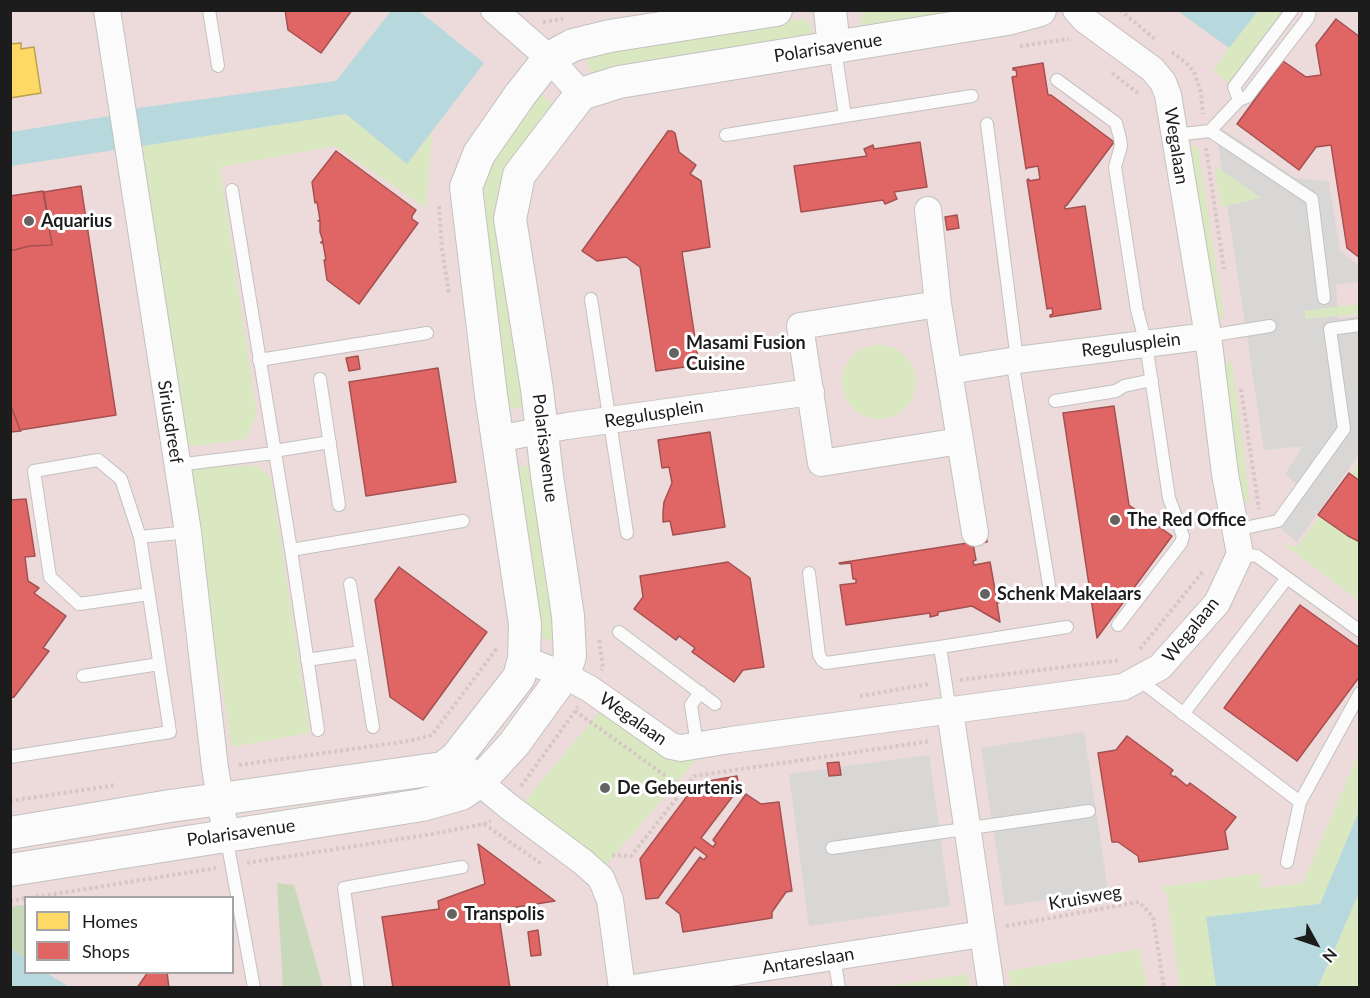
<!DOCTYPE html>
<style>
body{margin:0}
#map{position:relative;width:1370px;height:998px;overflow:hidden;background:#eae7e4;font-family:Lato,sans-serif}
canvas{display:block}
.frame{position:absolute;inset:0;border:12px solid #1c1c1c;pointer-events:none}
.legend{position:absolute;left:24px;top:896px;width:210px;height:78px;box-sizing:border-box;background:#fff;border:2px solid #a4a4a4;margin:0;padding:8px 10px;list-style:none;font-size:18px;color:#1c1c1c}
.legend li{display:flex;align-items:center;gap:12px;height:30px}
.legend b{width:30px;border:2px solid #a4a4a4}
.north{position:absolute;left:1286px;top:914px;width:60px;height:60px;-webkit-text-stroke:4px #fff;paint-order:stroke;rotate:130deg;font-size:16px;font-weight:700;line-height:24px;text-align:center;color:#1c1c1c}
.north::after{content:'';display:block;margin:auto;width:21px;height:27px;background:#1c1c1c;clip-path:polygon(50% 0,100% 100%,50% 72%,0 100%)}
</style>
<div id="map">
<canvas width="1370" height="998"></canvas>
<div class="frame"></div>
<ul class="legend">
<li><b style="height:16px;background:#ffd966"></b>Homes</li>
<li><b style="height:16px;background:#e06666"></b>Shops</li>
</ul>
<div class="north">N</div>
</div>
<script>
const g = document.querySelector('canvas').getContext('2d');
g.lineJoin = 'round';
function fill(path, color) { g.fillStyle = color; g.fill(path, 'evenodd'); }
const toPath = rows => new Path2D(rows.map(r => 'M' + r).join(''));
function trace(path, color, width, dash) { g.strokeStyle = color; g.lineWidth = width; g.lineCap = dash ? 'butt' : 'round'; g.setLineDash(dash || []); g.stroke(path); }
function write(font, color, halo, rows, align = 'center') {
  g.font = font + ' Lato,sans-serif'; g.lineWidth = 6; g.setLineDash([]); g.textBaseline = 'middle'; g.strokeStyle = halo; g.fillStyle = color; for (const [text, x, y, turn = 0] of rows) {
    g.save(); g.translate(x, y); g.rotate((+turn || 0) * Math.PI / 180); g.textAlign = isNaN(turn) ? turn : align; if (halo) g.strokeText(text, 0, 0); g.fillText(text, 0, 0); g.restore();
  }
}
fill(toPath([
 [10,11,1359,11,1359,851,1302,987,11,987],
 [26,898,232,898,232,972,26,972]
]), '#eddada');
fill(toPath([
 [1215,124,1295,178,1329,182,1340,251,1359,266,1359,282,1336,284,1338,319,1359,316,1359,454,1297,542,1272,521,1298,486,1285,474,1303,446,1264,450],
 [1084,732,1108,890,1005,906,981,748],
 [929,755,950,906,809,926,789,774]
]), '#d8d7d6');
fill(toPath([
 [863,11,1017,11,864,34,860,23],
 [1258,11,1286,11,1231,84,1213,71,1229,48],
 [806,19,813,30,808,43,608,75,591,73,586,56,618,42],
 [538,93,554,104,504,179,531,406,502,410,478,201,491,168],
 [346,114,407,164,432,133,426,208,335,146,220,167,257,415,246,439,196,446,181,446,136,147],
 [1198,146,1224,318,1217,319,1189,147],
 [1215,166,1261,198,1220,207],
 [1359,304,1359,314,1306,319,1304,311],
 '842 382a37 37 0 1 1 74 0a37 37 0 1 1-74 0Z',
 [1232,362,1250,502,1243,503,1223,363],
 [1359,460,1359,601,1282,543,1297,547,1352,473],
 [257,465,271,478,310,733,232,747,186,471,203,468],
 [535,466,556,643,536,634,512,467],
 [600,711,667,757,697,759,605,866,525,801],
 [1359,752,1359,811,1320,904,1207,918,1216,987,1180,987,1167,895,1162,887,1260,873,1262,888,1303,883],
 [1359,893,1359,987,1318,987],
 [1139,949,1147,987,1011,987,1008,971],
 [967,974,970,987,882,987]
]), '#dae8c2');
fill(toPath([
 [277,883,294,885,323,987,283,987],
 [25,905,25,958,11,948,11,908,14,906]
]), '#c7d9b9');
fill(toPath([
 [391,11,419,11,484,63,407,164,346,114,136,147,131,109,336,81],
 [1178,11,1258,11,1229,48],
 [110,116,115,150,11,166,11,132],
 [1359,811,1359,893,1318,987,1216,987,1206,917,1320,904],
 [10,948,25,958,26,972,47,973,69,987,11,987]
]), '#b7d9de');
const homes = toPath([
 [21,43,21,49,34,47,41,93,10,98,10,44,21,43]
]);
fill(homes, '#ffd966');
trace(homes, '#bba050', 1.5);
const shops = toPath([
 [285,10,352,10,321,53,288,30,285,10],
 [1336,19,1360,37,1360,258,1347,248,1331,145,1316,147,1299,170,1237,124,1283,61,1306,77,1321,75,1316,45,1336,19],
 [1043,63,1048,95,1051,95,1114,142,1067,205,1065,206,1065,209,1085,206,1101,309,1050,317,1050,315,1053,314,1052,308,1047,309,1027,180,1029,179,1029,181,1040,179,1038,166,1027,168,1026,169,1012,77,1017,76,1016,70,1013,70,1013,68,1043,63],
 [668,131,672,131,675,133,679,152,696,165,690,174,701,181,710,247,682,252,699,365,656,371,640,267,626,257,597,261,582,251,668,131],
 [920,142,927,187,894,192,897,199,885,204,883,200,801,212,794,166,867,156,864,149,873,145,874,149,920,142],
 [336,151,416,210,412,216,412,219,418,223,359,304,327,280,324,260,326,260,323,243,321,243,321,242,323,241,320,232,320,221,318,221,320,220,317,202,315,203,312,182,336,151],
 [81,186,116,415,20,430,10,403,10,251,30,246,52,245,44,192,81,186],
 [43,191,52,245,30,246,10,251,10,196,43,191],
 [957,215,959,228,947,230,945,217,957,215],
 [358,356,360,369,349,371,346,358,358,356],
 [438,368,456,482,366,496,349,382,438,368],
 [10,403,20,430,21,431,10,432,10,403],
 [1114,406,1129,505,1172,536,1097,638,1063,413,1114,406],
 [710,432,725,527,673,535,670,521,663,522,663,512,664,502,672,483,669,467,662,468,658,440,710,432],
 [1349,473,1360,481,1360,542,1348,536,1318,515,1349,473],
 [26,499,35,556,25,557,28,581,39,588,34,593,66,616,43,648,49,651,14,697,10,698,10,500,26,499],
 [987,540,987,542,973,544,976,560,973,561,974,565,990,562,997,601,1010,599,1011,600,997,603,1000,622,972,606,938,612,938,615,930,617,930,613,846,625,840,585,856,583,856,579,853,579,851,563,840,564,839,563,987,540],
 [728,562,750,578,764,667,743,670,734,682,692,652,695,648,679,636,676,640,634,609,643,597,640,576,728,562],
 [399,567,487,632,423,720,390,697,375,600,399,567],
 [1300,605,1360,648,1360,676,1297,761,1224,708,1300,605],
 [1127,736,1173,770,1170,774,1174,777,1175,776,1187,786,1190,783,1236,817,1225,831,1228,849,1139,862,1138,856,1118,842,1112,842,1098,753,1116,750,1127,736],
 [839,762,841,775,829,776,827,763,839,762],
 [737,776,739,788,701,838,713,847,716,843,713,840,746,794,761,804,779,802,792,891,786,892,772,912,772,918,683,932,680,914,666,903,700,857,704,860,707,856,695,847,658,898,646,899,640,859,697,783,737,776],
 [478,844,555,901,498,910,510,988,393,988,382,917,439,909,438,901,485,884,478,844],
 [538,930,541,955,531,956,528,932,538,930],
 [148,972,167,972,169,988,137,988,148,972]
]);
fill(shops, '#e06666');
trace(shops, '#a55050', 1.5);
const service = toPath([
 [209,10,218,66],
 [835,49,845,116,972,96],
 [1057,80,1116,123,1120,138,1121,146,1115,167,1137,310,1146,344,1169,498,1183,536,1181,543,1118,625],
 [1239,100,1234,87,1292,10],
 [987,124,1017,360,1014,372,1049,585],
 [1210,131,1239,100,1247,97,1308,18,1310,10],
 [726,135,845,116],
 [1174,135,1210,131,1312,199,1324,298],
 [232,190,291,550,318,730],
 [591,299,627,533],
 [1208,336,1270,326],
 [259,360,427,333],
 [320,379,339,505],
 [1055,401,1116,391,1124,386,1152,380],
 [274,451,330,442],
 [177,465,274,453],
 [1235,530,1278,521,1344,429,1330,329,1360,325],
 [291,550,463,521],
 [1240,554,1257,556,1360,631],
 [809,573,819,655,822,660,826,663,940,647],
 [350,584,373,727],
 [149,594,79,604,50,577,34,471,98,460,121,479,140,537,188,532],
 [619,632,715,704],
 [307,660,361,652],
 [83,676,159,664],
 [1138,679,1300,802,1287,862],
 [950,711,940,647,1067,627],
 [1183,714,1287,578],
 [697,745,691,705,700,692],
 [10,757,170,732,140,537],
 [1300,802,1360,693],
 [226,835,254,988],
 [832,848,1089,811],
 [834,957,839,988],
 [358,988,344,888,462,867]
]);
const minor = toPath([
 [107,10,188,532,215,768,226,835],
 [494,10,549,58,581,94],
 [928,210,938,304],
 [949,371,1017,360,1208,336],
 [497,439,567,426,811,392],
 [960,441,821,463,800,326,938,304,975,533],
 [524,659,564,675,590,689,671,746,681,748,731,740,1123,687,1160,667,1217,603,1240,554,1225,474,1208,336,1168,95,1163,82,1152,69,1085,20,1076,10],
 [950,711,991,988],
 [467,769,479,782,508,806,583,862,601,878,610,900,622,988],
 [633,988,982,934]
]);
const tertiary = toPath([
 [830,10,834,47],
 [10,833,170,806,443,768,456,758,519,677,524,659,525,624,491,395,466,187,479,154,520,95,549,58,573,45,610,36,776,10],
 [10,870,422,805,461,794,479,782,514,744,564,675,570,656,568,616,547,476,537,389,510,219,519,175,581,94,619,82,1007,19,1040,10]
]);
trace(service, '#c3c2c0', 14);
trace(minor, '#c3c2c0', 28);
trace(tertiary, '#c3c2c0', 34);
trace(toPath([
 [1120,10,1156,40],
 [543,22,563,19],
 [1020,46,1069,39],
 [1172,52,1187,64,1194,72,1201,92,1203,114],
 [1112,73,1139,94],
 [1206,148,1224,269],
 [439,206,442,249,449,293],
 [1241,389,1259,509],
 [599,640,603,668,601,670],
 [1140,649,1204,570],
 [960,680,1120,660],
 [860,696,929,684],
 [575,711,684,789,694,776,931,741],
 [239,765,409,741,432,735,497,648],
 [521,786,578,707],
 [10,801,116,785],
 [484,824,543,865],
 [612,855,631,856,684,789],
 [247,863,432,834,484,824,491,821],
 [30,898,216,868],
 [10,901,26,898],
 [1006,926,1139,902,1153,917,1164,988]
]), '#d6c6c4', 4, [3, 3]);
trace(service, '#fcfbfb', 12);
trace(minor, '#fcfbfb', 26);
trace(tertiary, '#fcfbfb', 32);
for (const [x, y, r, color] of [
 [29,221,6,"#646362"],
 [674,353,6,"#646362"],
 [1115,520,6,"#646362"],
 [985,594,6,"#646362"],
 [605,788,6,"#646362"],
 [452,914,6,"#646362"]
]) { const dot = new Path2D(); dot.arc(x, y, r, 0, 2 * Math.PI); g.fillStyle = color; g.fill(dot); trace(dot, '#fff', 2); }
write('18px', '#1c1c1c', '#fff', [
 ["Polarisavenue",828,48,-9],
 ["Wegalaan",1176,146,81],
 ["Regulusplein",1131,345,-7],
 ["Regulusplein",654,414,-9],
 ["Siriusdreef",170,422,81],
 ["Polarisavenue",545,448,83],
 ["Wegalaan",1191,630,-51],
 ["Wegalaan",633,719,35],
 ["Polarisavenue",241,833,-8],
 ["Kruisweg",1085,898,-10],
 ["Antareslaan",808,961,-9]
]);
write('bold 18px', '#1c1c1c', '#fff', [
 ["Aquarius",41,221],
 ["Masami Fusion",686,343],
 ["Cuisine",686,364],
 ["The Red Office",1127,520],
 ["Schenk Makelaars",997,594],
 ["De Gebeurtenis",617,788],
 ["Transpolis",464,914]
], 'left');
</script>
